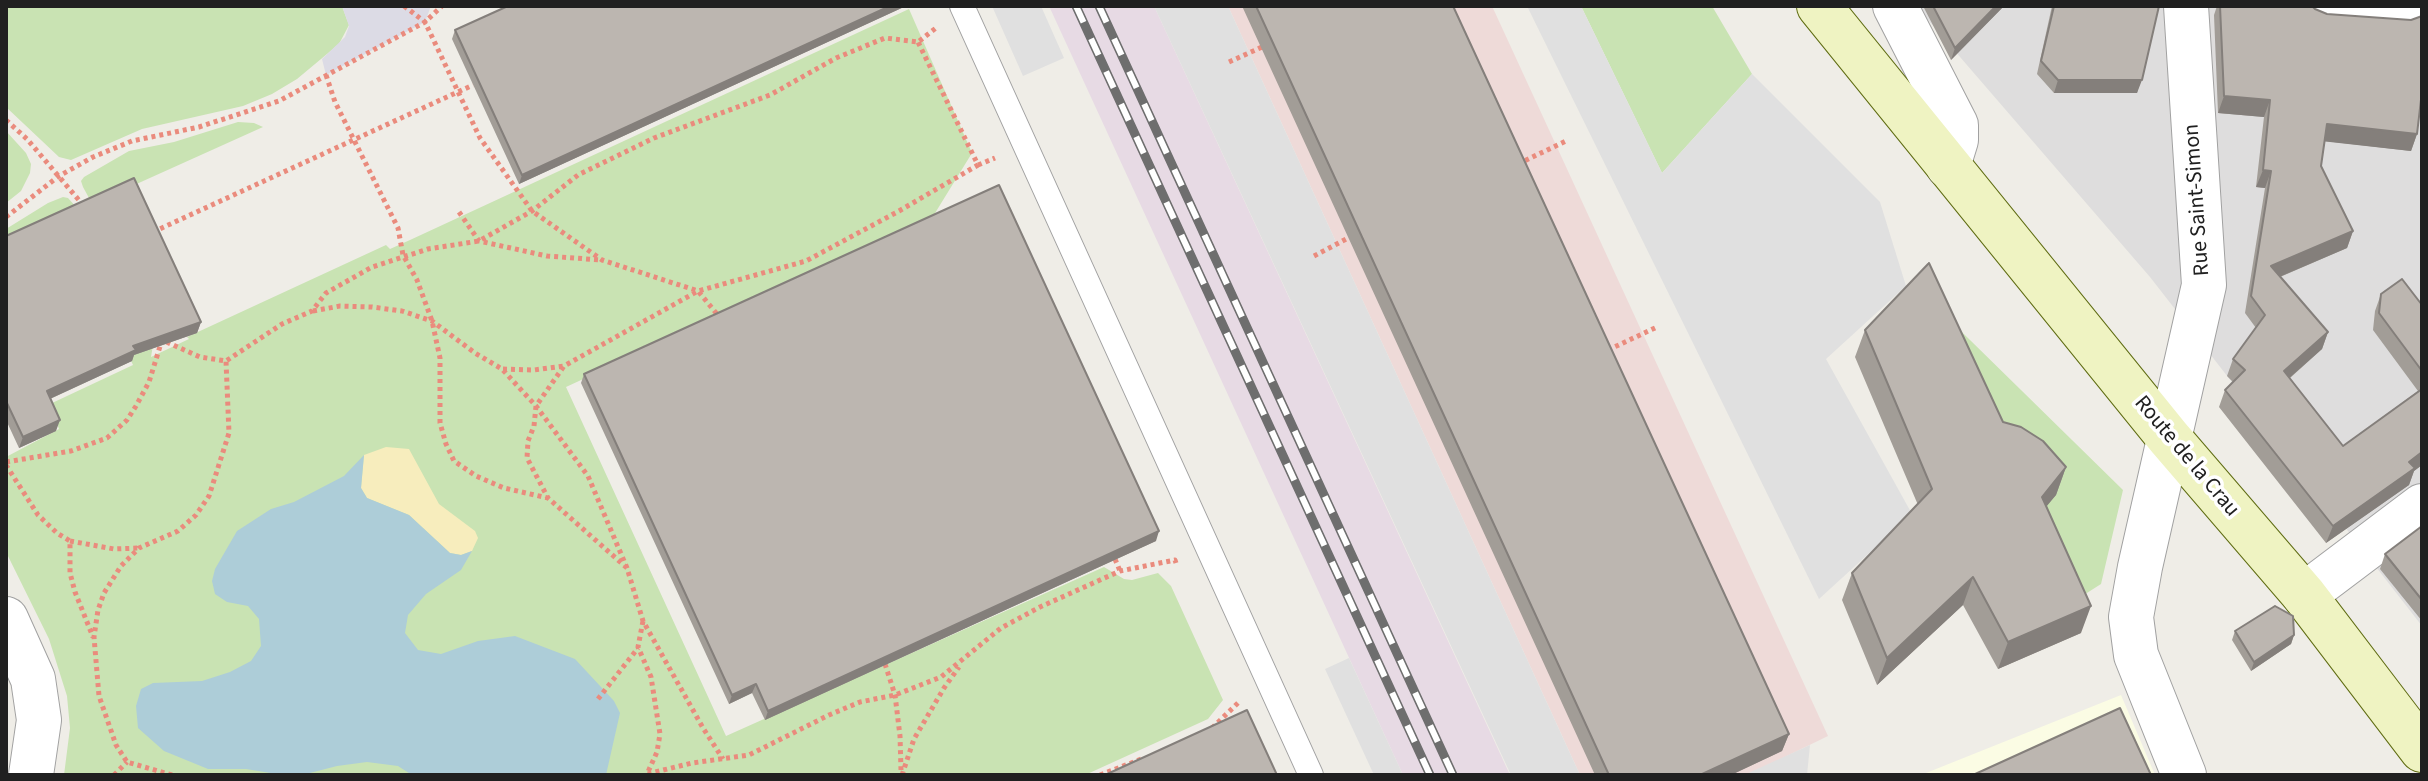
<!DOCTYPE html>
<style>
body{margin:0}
#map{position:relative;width:2428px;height:781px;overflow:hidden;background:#efede7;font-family:"Source Sans 3",sans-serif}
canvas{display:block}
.frame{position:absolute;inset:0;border:8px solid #202020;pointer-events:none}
</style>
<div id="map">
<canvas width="2428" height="781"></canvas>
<div class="frame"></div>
</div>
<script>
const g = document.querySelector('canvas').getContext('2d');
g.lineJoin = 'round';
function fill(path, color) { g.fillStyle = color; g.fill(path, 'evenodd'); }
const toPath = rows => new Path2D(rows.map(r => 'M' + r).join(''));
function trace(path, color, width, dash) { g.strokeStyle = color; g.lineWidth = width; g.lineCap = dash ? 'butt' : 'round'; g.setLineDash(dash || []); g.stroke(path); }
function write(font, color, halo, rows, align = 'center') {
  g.font = font + ' "Source Sans 3",sans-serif'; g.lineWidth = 7; g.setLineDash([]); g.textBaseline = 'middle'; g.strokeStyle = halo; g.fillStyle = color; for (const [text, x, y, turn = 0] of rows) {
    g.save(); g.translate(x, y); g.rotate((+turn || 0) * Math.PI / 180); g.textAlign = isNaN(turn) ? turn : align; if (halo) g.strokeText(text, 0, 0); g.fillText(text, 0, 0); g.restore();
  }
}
fill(toPath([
 [1916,6,2422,6,2422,626,2150,277]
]), '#dedddd');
fill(toPath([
 [1228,6,1492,6,1828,736,1748,775,1580,775]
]), '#eedad8');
fill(toPath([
 [1049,6,1154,6,1510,775,1403,775]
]), '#e7dae4');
fill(toPath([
 [2121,695,2155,775,1921,775]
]), '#fbfce4');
fill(toPath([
 [6,6,342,6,349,25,339,44,297,79,272,94,243,106,142,129,71,160,59,157,6,107],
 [1581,6,1712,6,1752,74,1662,173],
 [909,9,972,153,932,218,566,387,726,736,1104,567,1124,579,1132,580,1158,573,1171,586,1223,700,1208,719,1085,775,64,775,70,728,67,696,49,639,6,552,6,457,59,429,50,404,133,365,66,218,6,245,6,229,48,203,63,197,68,198,77,208,153,345,151,357,189,339,187,337,386,245,390,249,410,240],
 [238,122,254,123,263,127,121,191,106,229,83,187,81,181,84,177,129,151,174,142],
 [6,131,26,153,31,164,30,173,21,191,6,203],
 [1919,290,2123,490,2101,584,2068,605,2011,455]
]), '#c9e3b3');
fill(toPath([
 [386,447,409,449,439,504,475,531,478,538,472,551,461,555,450,553,409,515,367,498,361,488,364,455]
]), '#f7edbd');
fill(toPath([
 [992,6,1041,6,1064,58,1023,76],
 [1154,6,1228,6,1580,775,1511,775],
 [1527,6,1581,6,1662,173,1752,74,1880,202,1906,286,1826,359,1912,514,1819,599],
 [1349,658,1403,775,1374,775,1325,669],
 [1810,745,1807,775,1744,775]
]), '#e0e0e0');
fill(toPath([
 [342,6,431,6,425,22,326,75,322,59,345,37,349,26]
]), '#dcdbe5');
fill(toPath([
 [364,455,361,488,367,498,409,515,450,553,461,555,472,551,461,570,426,594,408,615,405,633,418,650,441,654,478,641,515,636,575,659,614,701,620,713,606,775,412,775,398,766,367,762,337,766,302,775,283,775,246,769,208,769,164,751,138,728,136,706,141,689,153,683,202,681,230,672,251,661,261,646,259,619,248,606,227,602,215,594,212,581,215,569,237,531,271,509,294,502,344,476]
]), '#adcdd8');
const lane = toPath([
 [962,6,1311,775]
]);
const street = toPath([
 [1895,6,1956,125,1956,140,1948,166],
 [2323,6,2406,12,2420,6],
 [2304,595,2422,506],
 [6,619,33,679,39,720,31,775],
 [2184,775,2136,655,2131,617,2140,567,2204,285,2186,6]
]);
const secondary = toPath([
 [1819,6,2169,438,2304,595,2422,750]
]);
trace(lane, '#a1a1a1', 26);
trace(street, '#a1a1a1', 46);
trace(secondary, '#5f6c12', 46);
trace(toPath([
 [404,6,425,22,480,138,532,211,602,260,698,291,721,319],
 [1229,62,1262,47],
 [326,75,335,102,398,228,403,255,417,280,432,321,440,358,440,423,446,444,454,461,476,476,504,488,548,498],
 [6,120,27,139,83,205],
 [1518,164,1568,140],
 [978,165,995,158],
 [459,212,479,241,547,256,601,260],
 [6,217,59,176,93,157,132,141,199,127,279,101,425,22,442,6],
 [153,232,473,85],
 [1314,256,1350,237],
 [313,311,340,306,372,307,402,311,432,321,475,353,502,369,536,406,588,476,627,568,643,621,703,728,723,759],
 [1608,350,1657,327],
 [503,369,534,370,564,366],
 [6,462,71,451,107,438,127,420,136,406,149,382,162,340,200,357,226,361,282,324,312,311,326,293,372,267,428,249,479,241,532,211,578,175,654,138,770,95,836,58,885,38,918,42,936,28],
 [6,465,38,515,57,533,70,541,70,573,75,592,93,637],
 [70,541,114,549,139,548],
 [1115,559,1120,571],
 [627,568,548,498,527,458,528,441,534,426,536,406,564,366,698,291,806,261,899,211,978,165,918,42],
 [643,621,638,647,651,677,660,734,657,752,647,774,692,763,749,755,829,715,860,702,895,695,941,677,1001,628,1040,607,1120,571,1175,560,1176,563],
 [885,664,895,695,900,736,901,770],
 [598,699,638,648],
 [1212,728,1239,702],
 [114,775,127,762],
 [172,775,127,762,116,745,99,696,94,637,98,610,104,593,121,566,139,548,178,531,196,515,209,496,229,433,226,361],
 [902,775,914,739,944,688,959,667],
 [1100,775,1144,758]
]), '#ea8b7d', 5, [4, 4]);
trace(lane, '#fff', 24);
trace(street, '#fff', 44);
trace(secondary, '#eff3c2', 44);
const rail = toPath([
 [1076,6,1430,775],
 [1099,6,1453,775]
]);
trace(rail, '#6e6e6e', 9);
trace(rail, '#fff', 6, [18]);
fill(toPath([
 [906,6,519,184,452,39,455,30],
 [1242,6,1453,6,1789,734,1782,751,1731,775,1595,775],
 [1923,6,2004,6,1951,60],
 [2052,6,2159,6,2137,93,2054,93,2037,74],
 [2217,6,2312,6,2417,134,2411,151,2325,141,2321,166,2353,231,2347,248,2280,277,2328,332,2322,349,2290,378,2343,446,2418,391,2373,330,2375,311,2381,294,2422,305,2422,465,2414,471,2409,485,2326,543,2219,407,2225,390,2233,382,2227,376,2233,359,2256,328,2245,313,2265,188,2256,187,2264,117,2218,113,2214,15],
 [6,236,201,322,197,333,134,355,132,361,50,399,56,431,19,448,6,420],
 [1865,330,2003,422,2066,467,2056,495,2046,506,2081,633,1998,669,1963,605,1877,685,1842,600,1852,573,1918,505,1855,357],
 [584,374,1156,541,765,720,752,693,729,704,581,383],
 [2422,526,2422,621,2380,569,2385,554],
 [2235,631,2294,635,2291,644,2251,671,2232,640]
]), '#a29d97');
fill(toPath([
 [890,6,906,6,519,184,522,175],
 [1996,6,2004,6,1951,60,1955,48],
 [2058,80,2142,80,2137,93,2054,93],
 [2224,96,2270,100,2264,117,2218,113],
 [2327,124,2417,134,2411,151,2321,141],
 [2263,170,2271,171,2265,188,2256,187],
 [2353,231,2347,248,2265,283,2271,266],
 [201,322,197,333,134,355,132,361,43,402,47,391,133,346],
 [2328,332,2322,349,2278,388,2284,371],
 [60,420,56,431,19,448,23,437],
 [2422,452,2422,465,2414,471,2409,485,2326,543,2333,526],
 [2066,467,2056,495,2032,524,2042,497],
 [1159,531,1156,541,765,720,768,711],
 [1973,577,1963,605,1877,685,1887,658],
 [2091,606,2081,633,1998,669,2008,642],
 [2294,635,2291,644,2251,671,2254,662],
 [756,684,752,693,729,704,732,695],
 [1789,734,1782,751,1731,775,1700,775]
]), '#847f7b');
const building = toPath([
 [508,6,890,6,522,175,455,30,508,6],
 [1256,6,1453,6,1789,734,1700,775,1609,775,1256,6],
 [1933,6,1996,6,1955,48,1933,6],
 [2054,6,2159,6,2142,80,2058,80,2041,61,2054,6],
 [2220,6,2312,6,2315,9,2327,14,2411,20,2422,16,2422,91,2417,134,2327,124,2321,166,2353,231,2271,266,2328,332,2284,371,2343,446,2422,389,2422,452,2409,462,2415,468,2333,526,2225,390,2245,370,2233,359,2265,315,2251,296,2271,171,2263,170,2270,100,2224,96,2220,6],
 [134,178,201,322,133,346,136,350,47,391,60,420,23,437,6,401,6,236,134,178],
 [999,185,1159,531,768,711,756,684,732,695,584,374,999,185],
 [1929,263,2003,422,2021,427,2043,441,2066,467,2042,497,2091,606,2008,642,1973,577,1887,658,1852,573,1932,489,1865,330,1929,263],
 [2402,279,2422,305,2422,371,2379,313,2381,294,2402,279],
 [2422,526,2422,600,2385,554,2422,526],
 [2275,606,2293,616,2294,635,2254,662,2235,631,2275,606],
 [2120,708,2151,775,1973,775,2120,708],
 [1247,710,1277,775,1105,775,1247,710]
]);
fill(building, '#bcb6b0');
trace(building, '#847f7b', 2);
write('22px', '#202020', '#fff', [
 ["Rue Saint-Simon",2198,200,-94],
 ["Route de la Crau",2186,457,50]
]);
</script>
